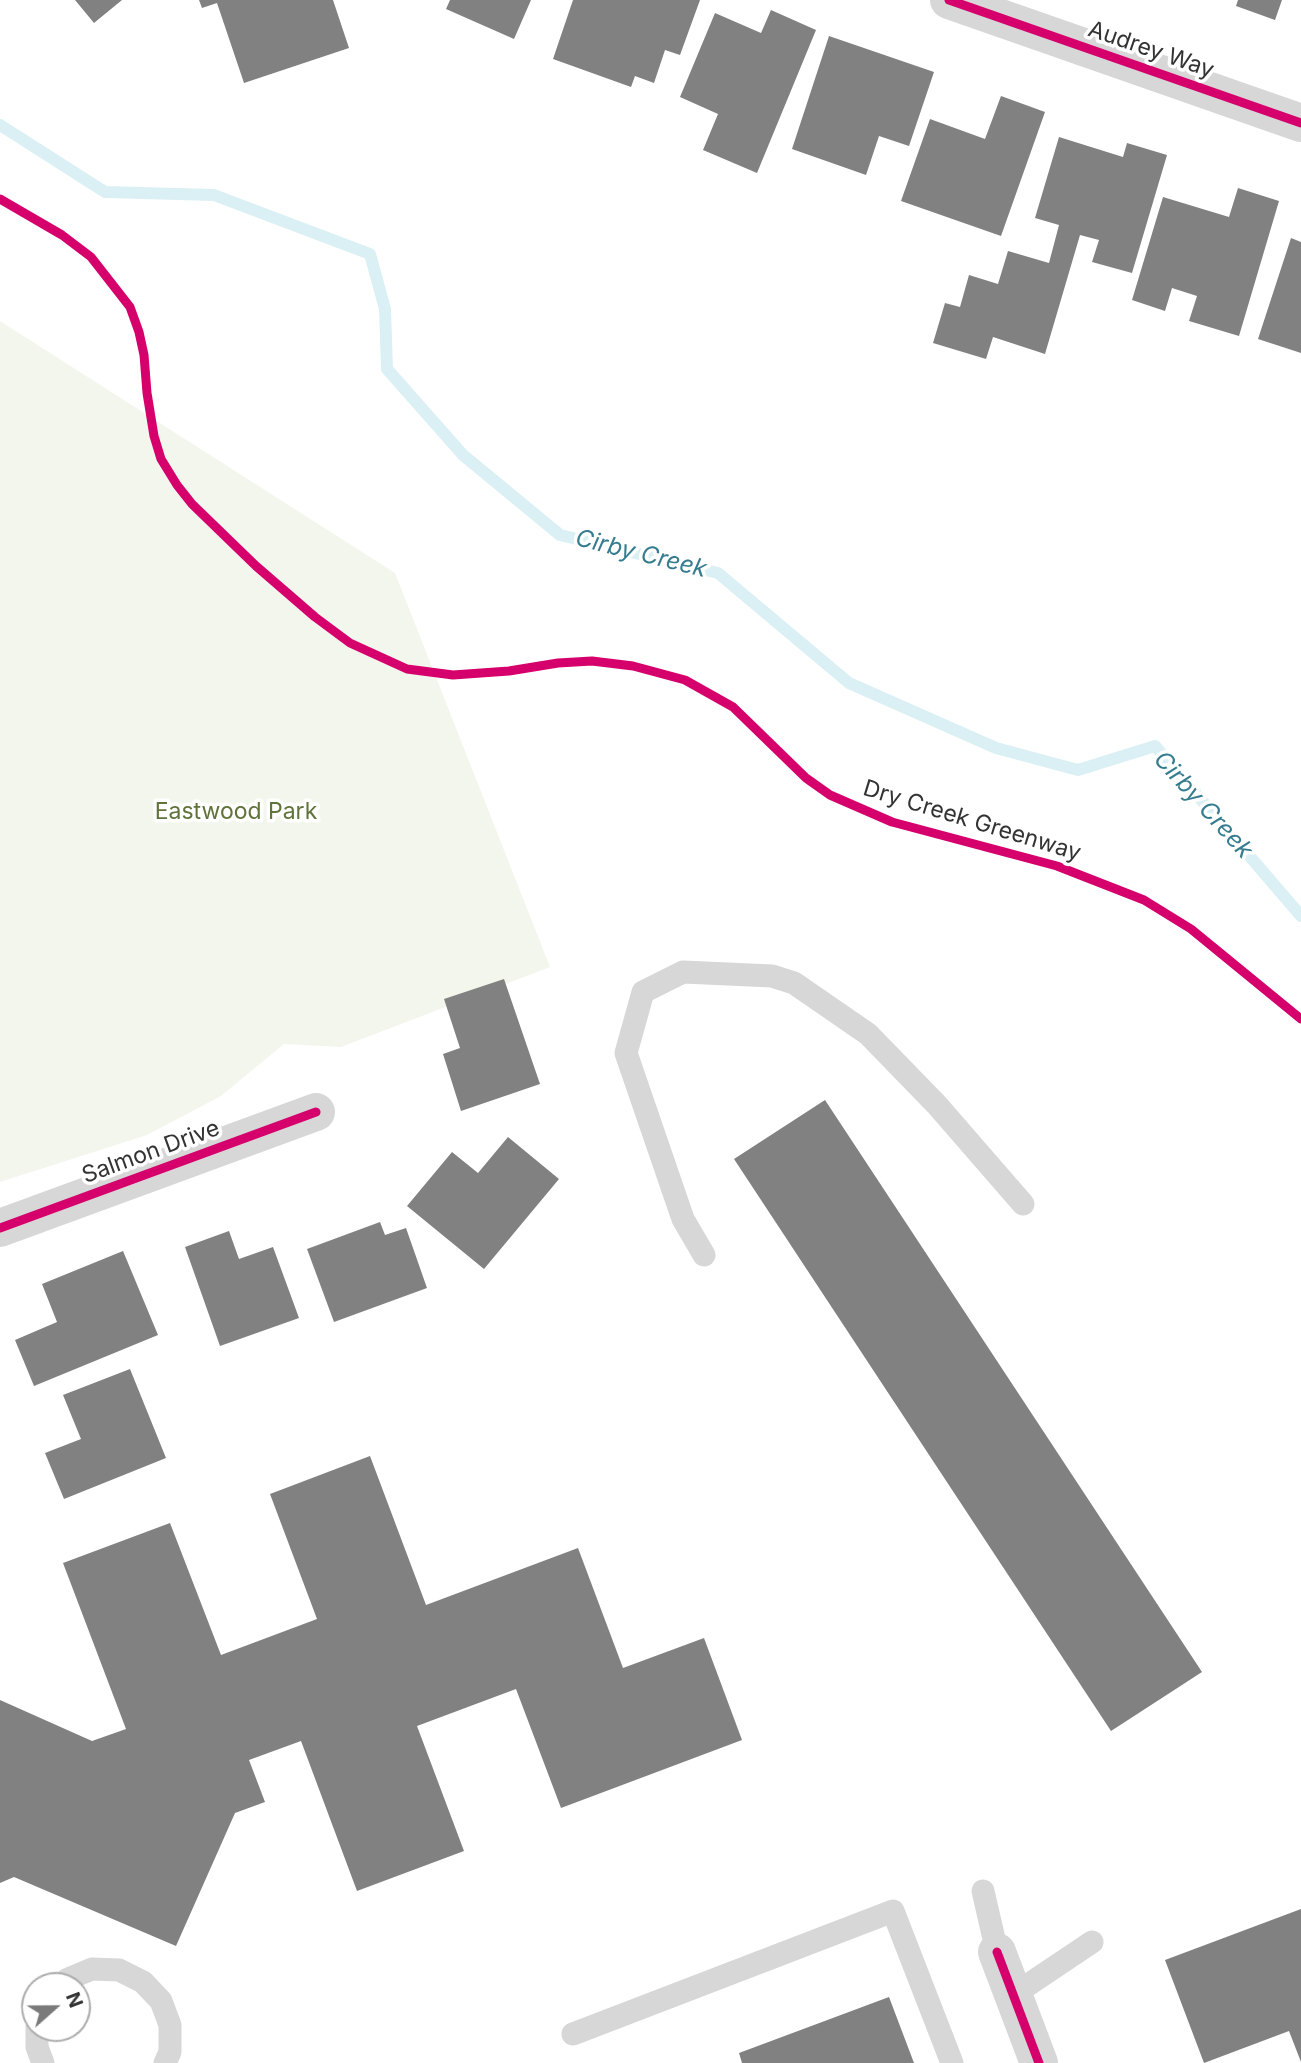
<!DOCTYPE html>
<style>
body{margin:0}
#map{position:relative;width:1301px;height:2063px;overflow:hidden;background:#fff;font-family:Inter,sans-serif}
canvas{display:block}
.north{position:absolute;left:21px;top:1972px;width:70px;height:70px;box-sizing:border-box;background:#fff;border:2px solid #adadad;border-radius:50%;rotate:69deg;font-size:19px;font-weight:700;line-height:28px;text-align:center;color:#333}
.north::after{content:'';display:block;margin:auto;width:24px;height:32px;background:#7a7a7a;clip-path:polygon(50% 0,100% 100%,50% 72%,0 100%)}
</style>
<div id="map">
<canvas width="1301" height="2063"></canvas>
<div class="north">N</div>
</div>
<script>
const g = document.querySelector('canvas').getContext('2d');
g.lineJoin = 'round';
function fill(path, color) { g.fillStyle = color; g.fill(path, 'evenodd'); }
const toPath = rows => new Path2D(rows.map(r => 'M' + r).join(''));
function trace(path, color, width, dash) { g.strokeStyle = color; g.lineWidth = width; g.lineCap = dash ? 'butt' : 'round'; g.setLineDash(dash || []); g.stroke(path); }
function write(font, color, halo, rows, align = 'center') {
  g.font = font + ' Inter,sans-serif'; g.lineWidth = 7; g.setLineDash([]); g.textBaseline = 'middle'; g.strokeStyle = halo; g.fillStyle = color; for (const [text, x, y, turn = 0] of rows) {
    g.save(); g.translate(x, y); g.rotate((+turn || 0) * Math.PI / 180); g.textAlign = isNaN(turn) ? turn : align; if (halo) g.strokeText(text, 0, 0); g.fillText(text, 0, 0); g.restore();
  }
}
fill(toPath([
 [0,321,395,573,550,967,341,1047,284,1044,221,1096,147,1135,0,1182]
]), '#f3f6ed');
trace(toPath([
 [0,125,105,192,214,195,370,254,385,309,387,369,463,455,560,535,718,573,849,683,996,748,1078,770,1155,746,1301,916]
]), '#dbf0f4', 12);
fill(toPath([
 [75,0,122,0,94,23],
 [199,0,333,0,349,48,244,83,217,3,202,8],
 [450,0,531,0,514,39,446,9],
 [573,0,700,0,680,55,665,50,654,83,635,76,631,87,553,59],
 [1238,0,1282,0,1275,20,1236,6],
 [771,10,816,30,757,173,703,150,718,114,680,97,715,13,761,33],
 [829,36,934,72,909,146,879,136,866,175,792,149],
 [1001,96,1045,112,1001,236,901,201,930,119,985,139],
 [1059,137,1123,157,1127,143,1167,155,1132,273,1092,262,1099,240,1080,235,1045,354,993,337,986,359,933,343,945,303,960,307,969,275,998,284,1008,251,1049,263,1059,225,1035,218],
 [1238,188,1279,201,1239,336,1189,321,1197,296,1172,288,1165,311,1132,300,1163,197,1229,217],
 [1291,238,1301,242,1301,353,1258,339],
 [504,979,540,1084,461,1111,443,1054,460,1048,444,999],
 [825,1100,1202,1672,1111,1731,734,1159],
 [508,1137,559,1179,484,1269,407,1206,452,1152,478,1173],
 [380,1222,385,1235,406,1228,427,1288,334,1322,307,1249],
 [229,1231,239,1259,273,1247,299,1318,220,1346,185,1247],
 [123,1251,158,1335,34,1386,15,1340,57,1322,42,1284],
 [130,1369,166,1458,64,1499,45,1453,81,1439,63,1395],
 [370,1456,426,1605,578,1548,623,1668,704,1638,742,1740,561,1808,516,1689,417,1726,464,1851,357,1891,301,1741,249,1760,265,1802,235,1813,176,1946,14,1877,0,1883,0,1700,92,1741,126,1729,63,1563,170,1523,221,1655,317,1619,270,1494],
 [1301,1909,1301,2062,1289,2031,1204,2063,1165,1960],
 [889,1997,914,2063,742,2063,739,2053]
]), '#818181');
trace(toPath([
 [704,1255,683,1219,626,1053,643,992,683,972,772,976,794,983,868,1034,937,1105,1023,1204],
 [983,1891,997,1952],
 [60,1986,68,1979,92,1969,119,1970,143,1982,161,2001,170,2025,170,2052,165,2063],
 [1013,1995,1092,1942],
 [37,2028,37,2047,43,2063],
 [573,2034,893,1911,952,2063]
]), '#d7d7d7', 23);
trace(toPath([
 [949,0,1301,123],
 [0,1228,316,1112],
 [997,1952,1039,2063]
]), '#d7d7d7', 38);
trace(toPath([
 [949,0,1301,123],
 [0,199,62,235,91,257,130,307,139,332,144,355,147,393,154,436,161,459,177,485,192,504,256,566,315,617,350,643,407,669,453,675,509,671,558,663,592,661,633,666,685,680,733,707,806,778,830,795,892,822,1057,866,1144,900,1191,929,1301,1019],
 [0,1228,316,1112],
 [997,1952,1039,2063]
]), '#d6006c', 9);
write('23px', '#333', '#fff', [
 ["Audrey Way",1151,50,19],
 ["Dry Creek Greenway",972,821,17],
 ["Salmon Drive",151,1152,-20]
]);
write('23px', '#60733b', '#fff', [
 ["Eastwood Park",236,812]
]);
write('italic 24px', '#357c8f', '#fff', [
 ["Cirby Creek",641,554,14],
 ["Cirby Creek",1203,805,48]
]);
</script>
